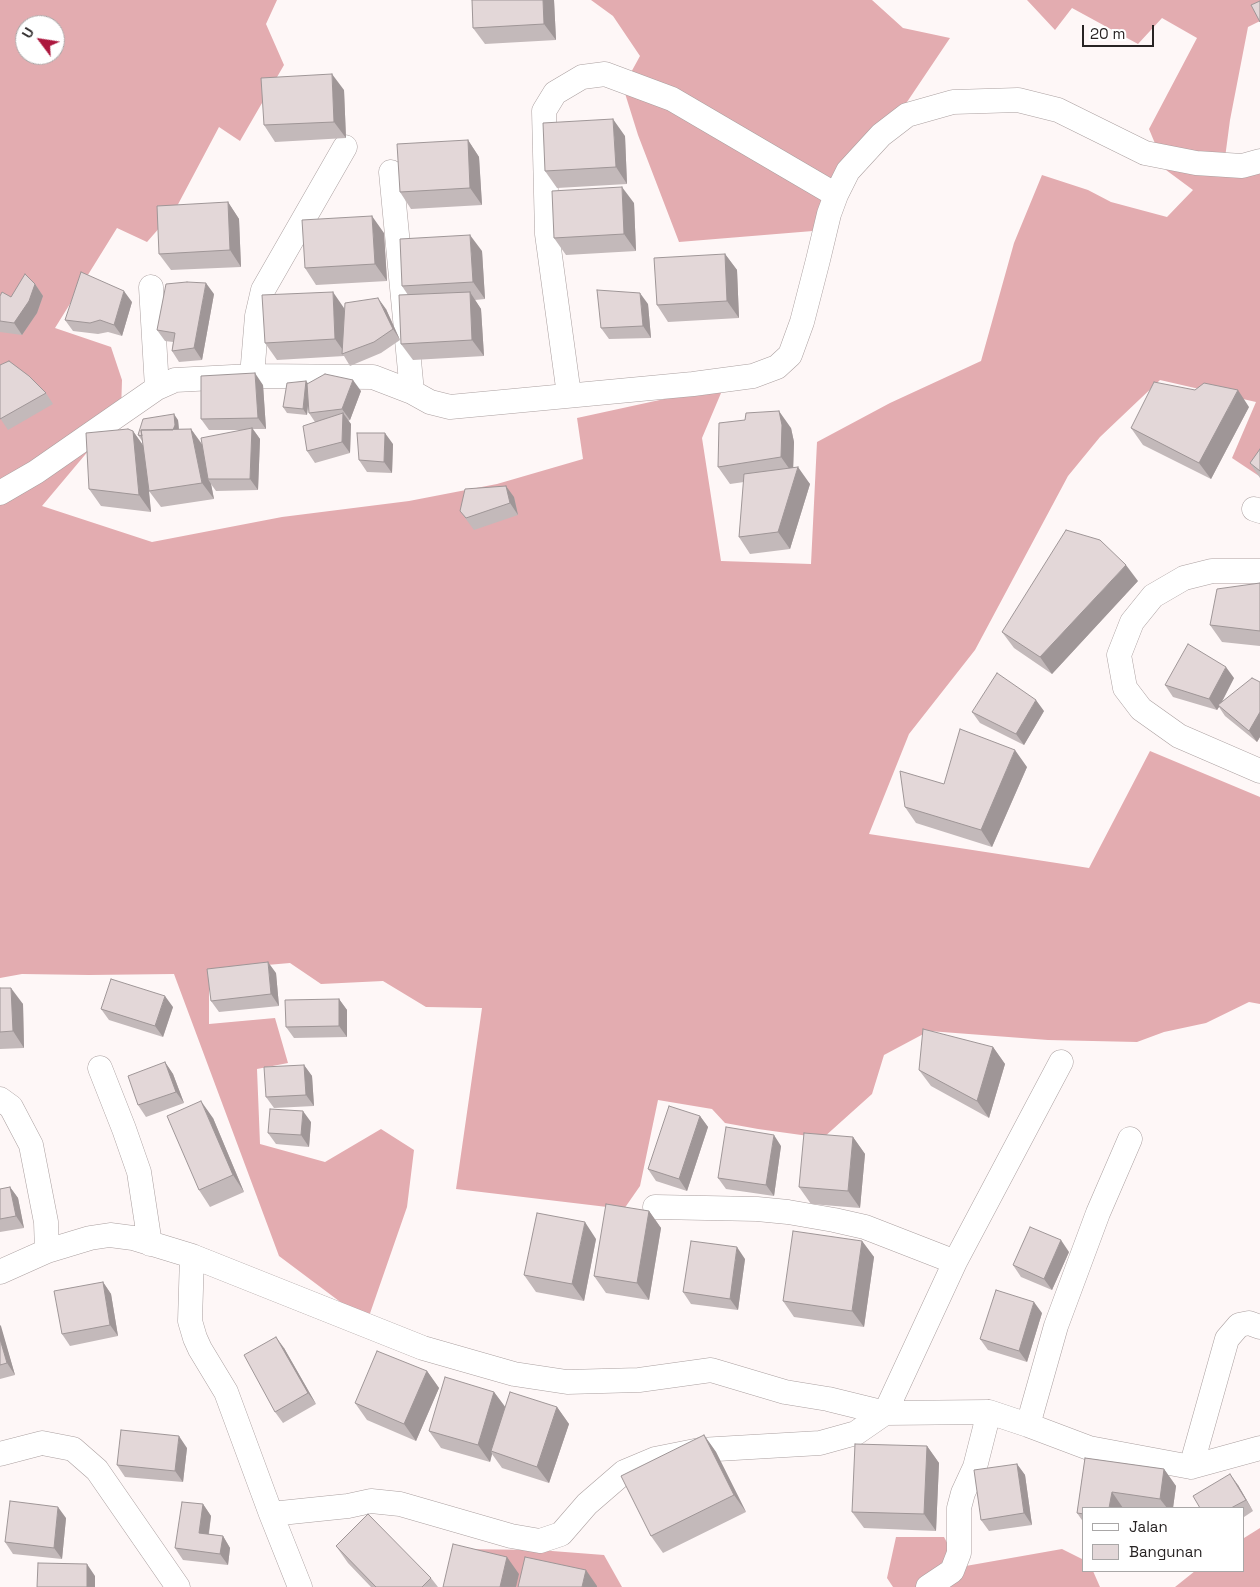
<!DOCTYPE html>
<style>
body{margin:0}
#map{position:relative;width:1260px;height:1587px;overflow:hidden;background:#fef7f7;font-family:"Space Grotesk",sans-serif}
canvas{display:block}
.legend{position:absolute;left:1082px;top:1507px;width:162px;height:65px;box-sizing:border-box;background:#fff;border:1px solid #a9a7a7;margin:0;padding:6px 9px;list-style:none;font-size:15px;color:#282424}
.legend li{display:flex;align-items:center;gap:10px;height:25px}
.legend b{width:25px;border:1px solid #a9a7a7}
.north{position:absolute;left:15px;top:15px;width:50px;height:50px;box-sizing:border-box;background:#fff;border:1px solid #a9a7a7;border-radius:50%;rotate:301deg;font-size:14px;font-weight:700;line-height:20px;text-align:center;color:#282424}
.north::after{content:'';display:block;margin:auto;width:18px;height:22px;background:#ac173e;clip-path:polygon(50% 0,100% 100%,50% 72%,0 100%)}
.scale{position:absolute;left:1082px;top:25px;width:72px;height:22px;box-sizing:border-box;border:2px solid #282424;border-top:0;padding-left:6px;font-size:15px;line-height:18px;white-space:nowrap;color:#282424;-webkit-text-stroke:4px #fff;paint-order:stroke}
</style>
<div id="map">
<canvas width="1260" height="1587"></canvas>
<ul class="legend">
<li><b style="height:6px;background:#fff"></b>Jalan</li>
<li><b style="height:14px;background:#e3d7d8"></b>Bangunan</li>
</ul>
<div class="north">U</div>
<div class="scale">20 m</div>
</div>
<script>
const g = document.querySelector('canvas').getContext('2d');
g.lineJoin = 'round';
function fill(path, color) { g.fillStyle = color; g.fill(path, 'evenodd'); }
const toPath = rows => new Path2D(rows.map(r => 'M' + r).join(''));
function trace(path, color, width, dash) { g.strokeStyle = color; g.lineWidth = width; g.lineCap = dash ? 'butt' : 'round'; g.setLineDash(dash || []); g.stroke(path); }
fill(toPath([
 [0,0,277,0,266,24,284,65,240,141,219,127,175,210,147,242,117,228,55,328,111,347,122,380,121,412,42,506,152,542,282,517,409,501,497,484,583,459,577,418,724,386,702,438,721,561,811,564,817,442,890,403,981,361,1014,243,1042,175,1088,190,1111,202,1167,217,1193,190,1166,170,1149,129,1197,38,1162,18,1138,44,1072,8,1055,30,1027,0,1260,0,1260,21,1248,27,1230,120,1223,173,1260,173,1260,474,1259,476,1232,458,1256,402,1160,380,1100,437,1068,476,975,650,909,734,869,834,1089,868,1150,751,1260,797,1260,1004,1249,1002,1206,1023,1164,1032,1137,1042,1048,1040,929,1031,884,1055,872,1094,823,1138,758,1129,725,1123,712,1109,658,1100,640,1186,624,1209,456,1189,482,1008,426,1007,383,981,321,984,290,963,209,970,209,1024,275,1018,288,1063,257,1069,260,1144,325,1162,381,1129,414,1150,407,1207,367,1322,279,1256,174,974,89,975,22,974,0,978],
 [25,25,55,25,55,55,25,55],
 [591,0,872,0,903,28,950,38,862,169,825,230,679,242,638,135,623,87,640,56,613,16],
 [1260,1528,1260,1587,1175,1587,1195,1571,1244,1571,1244,1538],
 [896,1537,944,1537,960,1567,1062,1549,1084,1560,1084,1571,1093,1571,1100,1587,893,1587,887,1578],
 [459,1549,539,1550,604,1555,622,1587,449,1587]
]), '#e3acb0');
const street = toPath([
 [391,172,412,392],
 [151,287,157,388],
 [252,376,257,316,263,290,345,147],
 [569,395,547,234,544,111,555,93,582,77,605,74,672,99,836,195],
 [0,493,36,472,157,388,175,380,252,376,373,377,412,392,430,402,450,407,693,384,753,376,777,367,790,355,802,322,818,260,829,214,836,195,848,171,881,135,907,115,953,102,1018,100,1058,110,1145,153,1196,163,1242,166,1260,161],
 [1254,509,1260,511],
 [1260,571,1212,571,1184,578,1153,596,1132,622,1119,655,1125,688,1141,709,1179,736,1260,771],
 [100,1068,124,1129,139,1172,150,1244],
 [0,1099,11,1107,31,1145,46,1222,47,1251],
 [655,1207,757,1209,788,1212,834,1220,865,1227,955,1262],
 [192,1256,190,1321,195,1338,200,1349,226,1392,271,1514,300,1587],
 [0,1272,47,1251,90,1238,110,1235,133,1238,192,1256,423,1348,514,1374,567,1382,639,1380,711,1370,785,1392,828,1399,885,1413,989,1412,1028,1425,1089,1448,1191,1467,1260,1448],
 [1028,1425,1056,1326,1098,1213,1130,1139],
 [0,1454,42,1443,73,1449,97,1470,178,1587],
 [1191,1467,1227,1339,1239,1325,1249,1323,1260,1327],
 [271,1514,348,1506,371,1501,400,1504,511,1536,540,1541,561,1534,587,1504,624,1472,655,1459,700,1450,820,1443,856,1433,885,1413,955,1262,1061,1062],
 [928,1587,952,1571,959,1553,959,1508,963,1493,975,1467,989,1412]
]);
trace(street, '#aba0a0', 25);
trace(street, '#fff', 24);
fill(toPath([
 [472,0,554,0,556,40,485,44,473,28],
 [344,90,346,138,275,142,264,125],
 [625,136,627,184,557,188,545,171],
 [468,140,479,157,482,205,411,209,400,192],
 [228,202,239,219,241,267,171,270,159,254],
 [634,203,636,251,566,255,554,238],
 [384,233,387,281,316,285,305,268],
 [482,251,485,299,475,300,481,309,484,356,413,360,401,344,408,295,402,286],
 [725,254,737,270,739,318,668,322,657,305],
 [35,284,43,296,37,313,22,335,0,332,0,296,11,297],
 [214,294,202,360,179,362,172,351,173,342,165,341,157,330],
 [132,302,122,336,108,332,98,334,73,331,65,320],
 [648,304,651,338,609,339,601,328],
 [344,308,345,313,386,309,400,340,381,353,350,366,344,356,277,360,265,343],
 [306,381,308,384,361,391,350,420,348,421,351,424,350,453,315,463,307,451,315,422,309,413,308,404,307,415,287,413,283,407],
 [263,385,266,429,253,429,260,439,258,490,216,491,211,484,214,499,161,507,149,491,148,486,151,512,101,506,89,489,133,431,143,446,142,441,138,435,178,420,179,429,191,429,202,444,244,430,209,430,201,419],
 [46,393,53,404,8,430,0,418],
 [1249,407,1211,479,1143,445,1131,428],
 [791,428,794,442,793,468,810,484,790,549,750,554,739,537,744,482,730,484,718,467],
 [393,444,392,473,367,472,359,460],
 [1260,449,1260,478,1250,463],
 [514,497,518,515,474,530,460,511],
 [1138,581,1052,674,1014,648,1002,632],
 [1260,583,1260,646,1222,642,1210,625],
 [1234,678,1222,702,1260,682,1260,737,1257,742,1225,716,1219,707,1217,710,1173,697,1165,685],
 [1044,711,1024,745,980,723,972,712],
 [1027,767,992,847,916,823,905,807,944,784],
 [276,973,279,1006,219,1012,211,1001],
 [0,988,23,1004,24,1048,0,1049],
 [339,999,347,1010,347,1037,294,1038,286,1027],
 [173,1007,163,1037,109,1020,101,1009],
 [993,1047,1005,1064,989,1118,931,1086,919,1070],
 [165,1062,173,1074,184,1103,146,1117,138,1105],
 [304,1065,312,1076,314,1106,274,1108,266,1097],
 [700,1116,708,1127,687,1191,656,1181,648,1169],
 [213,1118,244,1192,210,1207,199,1190],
 [311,1122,309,1147,276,1144,268,1133],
 [853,1137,865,1154,860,1208,811,1204,799,1187],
 [781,1146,774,1196,726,1189,718,1178],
 [10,1187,18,1198,24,1228,0,1232,0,1189],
 [649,1211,661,1228,649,1300,606,1293,594,1276],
 [596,1239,584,1301,536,1292,524,1275],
 [862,1241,874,1257,864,1327,794,1317,783,1301],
 [1069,1252,1052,1290,1021,1277,1013,1265],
 [745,1259,738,1310,691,1304,683,1292],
 [103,1282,111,1294,118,1336,70,1346,62,1334],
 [1042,1313,1027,1362,988,1350,980,1339],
 [0,1325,15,1375,0,1379],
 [284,1348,316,1404,283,1423,275,1412],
 [427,1371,439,1388,416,1441,367,1420,355,1403],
 [494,1392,505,1407,557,1407,569,1424,549,1483,502,1468,492,1454,490,1462,441,1448,429,1431],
 [704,1435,716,1452,746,1512,663,1553,651,1536],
 [927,1446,939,1463,936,1531,864,1528,852,1512],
 [187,1448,183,1482,125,1477,117,1465],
 [1085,1458,1164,1469,1176,1486,1173,1508,1084,1508,1084,1523,1077,1513],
 [1017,1464,1025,1475,1032,1525,989,1531,981,1520],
 [1238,1485,1253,1511,1244,1517,1244,1508,1200,1508],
 [203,1504,211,1516,209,1534,223,1536,230,1548,228,1565,183,1560,175,1548],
 [66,1518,62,1559,13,1554,5,1542],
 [336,1546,431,1578,438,1587,371,1587,348,1563]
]), '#c3b9ba');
fill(toPath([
 [543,0,554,0,556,40,544,24],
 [332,74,344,90,346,138,334,122],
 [613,119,625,136,627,184,616,167],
 [468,140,479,157,482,205,470,188],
 [622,187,634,203,636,251,624,234],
 [228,202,239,219,241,267,230,250],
 [372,216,384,233,387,281,375,264],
 [470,235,482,251,485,299,473,282],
 [725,254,737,270,739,318,727,301],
 [206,283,214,294,202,360,194,348],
 [35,284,43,296,37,313,22,335,14,323],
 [124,291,132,302,122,336,114,325],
 [333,292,344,308,347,352,345,353,335,339],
 [470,292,481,309,484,356,472,340],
 [640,293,648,304,651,338,643,326],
 [378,298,386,309,400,340,393,329],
 [255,373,263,385,266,429,258,418],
 [353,380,361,391,350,420,342,409],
 [306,381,310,386,307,415,303,409],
 [1238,390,1249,407,1211,479,1199,463],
 [779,411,791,428,794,442,793,474,781,457],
 [343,413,351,424,350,453,342,442],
 [174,414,178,420,179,431,173,443],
 [252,428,260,439,258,490,250,479],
 [191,429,203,446,208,479,211,484,214,499,202,483],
 [133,431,145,448,151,512,139,495],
 [385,433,393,444,392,473,384,462],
 [798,467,810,484,790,549,778,532],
 [506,486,514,497,518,515,510,503],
 [1126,565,1138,581,1052,674,1040,657],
 [1226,667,1234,678,1219,707,1218,705,1219,707,1217,710,1209,699],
 [1036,700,1044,711,1024,745,1016,734],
 [1260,712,1260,737,1257,742,1249,731],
 [1015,750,1027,767,992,847,981,830],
 [268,962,276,973,279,1006,271,994],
 [11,988,23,1004,24,1048,13,1031],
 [165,996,173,1007,163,1037,155,1026],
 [339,999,347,1010,347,1037,339,1026],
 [993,1047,1005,1064,989,1118,977,1101],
 [165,1062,173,1074,184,1103,176,1092],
 [304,1065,312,1076,314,1106,306,1095],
 [201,1101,213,1118,244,1192,233,1175],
 [303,1111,311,1122,309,1147,301,1135],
 [700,1116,708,1127,687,1191,679,1179],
 [774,1135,781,1146,774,1196,766,1185],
 [853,1137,865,1154,860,1208,848,1191],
 [10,1187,18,1198,24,1228,16,1216],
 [649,1211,661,1228,649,1300,637,1283],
 [585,1222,596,1239,584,1301,572,1284],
 [1061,1240,1069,1252,1052,1290,1044,1279],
 [862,1241,874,1257,864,1327,852,1311],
 [737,1247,745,1259,738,1310,730,1299],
 [103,1282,111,1294,118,1336,110,1325],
 [1034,1302,1042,1313,1027,1362,1019,1351],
 [0,1325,1,1326,15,1375,7,1363,0,1339],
 [276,1337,284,1348,316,1404,308,1393],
 [427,1371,439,1388,416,1441,404,1424],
 [494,1392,506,1408,491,1451,492,1454,490,1462,478,1445],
 [557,1407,569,1424,549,1483,537,1467],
 [704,1435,716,1452,746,1512,734,1495],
 [179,1436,187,1448,183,1482,175,1471],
 [927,1446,939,1463,936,1531,924,1514],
 [1017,1464,1025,1475,1032,1525,1024,1513],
 [1164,1469,1176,1486,1173,1508,1167,1508,1160,1499],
 [1230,1474,1238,1485,1253,1511,1246,1500],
 [1112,1492,1123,1508,1109,1508],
 [203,1504,211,1516,207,1545,199,1533],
 [58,1507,66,1518,62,1559,54,1548],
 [223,1536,230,1548,228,1565,220,1554],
 [507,1557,519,1574,516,1587,500,1587],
 [87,1564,95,1576,95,1587,87,1587],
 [586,1570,597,1586,597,1587,582,1587]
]), '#9f9697');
const building = toPath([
 [472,0,543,0,544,24,473,28,472,0],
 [1260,1,1260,22,1251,5,1260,1],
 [332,74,334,122,264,125,261,78,332,74],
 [613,119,616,167,545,171,543,123,613,119],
 [468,140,470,188,400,192,397,144,468,140],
 [622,187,624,234,554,238,552,191,622,187],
 [228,202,230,250,159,254,157,206,228,202],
 [372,216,375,264,305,268,302,220,372,216],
 [470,235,473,282,402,286,400,239,470,235],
 [725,254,727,301,657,305,654,258,725,254],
 [81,272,124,291,114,325,100,320,90,323,65,320,81,272],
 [25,274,35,284,29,301,14,323,0,321,0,296,2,292,11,297,25,274],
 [187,282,206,283,194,348,172,351,175,333,157,330,166,284,187,282],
 [597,290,640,293,643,326,601,328,597,290],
 [333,292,335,339,265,343,262,295,333,292],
 [470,292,472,340,401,344,399,295,470,292],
 [378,298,393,329,374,342,342,354,345,303,378,298],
 [9,361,29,376,46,393,0,419,0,365,9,361],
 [255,373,258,418,201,419,201,376,255,373],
 [325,374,353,380,342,409,309,413,307,384,325,374],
 [306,381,303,409,283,407,287,383,306,381],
 [1154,382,1195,390,1204,383,1238,390,1199,463,1131,428,1154,382],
 [779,411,782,425,781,457,718,467,719,423,745,420,746,413,779,411],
 [343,413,342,442,307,451,303,426,343,413],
 [174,414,175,425,173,430,141,430,142,436,138,435,143,419,174,414],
 [252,428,250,479,208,479,201,438,252,428],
 [128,429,133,431,139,495,89,489,86,433,128,429],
 [191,429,202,483,149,491,141,430,191,429],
 [357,433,385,433,384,462,359,460,357,433],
 [1260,449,1260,471,1250,463,1260,449],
 [798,467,778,532,739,537,744,474,798,467],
 [506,486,510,503,466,518,460,511,465,489,506,486],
 [1066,530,1100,540,1126,565,1040,657,1002,632,1066,530],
 [1260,583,1260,631,1210,625,1217,589,1260,583],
 [1188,644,1226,667,1209,699,1165,685,1188,644],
 [997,673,1036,700,1016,734,972,712,997,673],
 [1252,678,1260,682,1260,712,1249,731,1218,705,1252,678],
 [960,729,1015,750,981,830,905,807,900,771,944,784,960,729],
 [268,962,271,994,211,1001,207,969,268,962],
 [111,979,165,996,155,1026,101,1009,111,979],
 [0,988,11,988,13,1031,0,1032,0,988],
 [339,999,339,1026,286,1027,285,1000,339,999],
 [923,1029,993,1047,977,1101,919,1070,923,1029],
 [165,1062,176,1092,138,1105,128,1076,165,1062],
 [304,1065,306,1095,266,1097,264,1067,304,1065],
 [201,1101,233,1175,199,1190,167,1116,201,1101],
 [669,1106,700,1116,679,1179,648,1169,669,1106],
 [270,1109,303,1111,301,1135,268,1133,270,1109],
 [726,1127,774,1135,766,1185,718,1178,726,1127],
 [804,1133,853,1137,848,1191,799,1187,804,1133],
 [10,1187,16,1216,0,1219,0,1189,10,1187],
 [606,1204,649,1211,637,1283,594,1276,606,1204],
 [537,1213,585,1222,572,1284,524,1275,537,1213],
 [1030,1227,1061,1240,1044,1279,1013,1265,1030,1227],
 [793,1231,862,1241,852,1311,783,1301,793,1231],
 [691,1241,737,1247,730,1299,683,1292,691,1241],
 [103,1282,110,1325,62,1334,54,1291,103,1282],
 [996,1290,1034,1302,1019,1351,980,1339,996,1290],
 [276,1337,308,1393,275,1412,244,1355,276,1337],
 [0,1339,7,1363,0,1365,0,1339],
 [377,1351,427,1371,404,1424,355,1403,377,1351],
 [445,1377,494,1392,478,1445,429,1431,445,1377],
 [510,1392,557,1407,537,1467,491,1451,510,1392],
 [121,1430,179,1436,175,1471,117,1465,121,1430],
 [704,1435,734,1495,651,1536,621,1476,704,1435],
 [855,1444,927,1446,924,1514,852,1512,855,1444],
 [1085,1458,1164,1469,1160,1499,1112,1492,1109,1508,1084,1508,1084,1514,1077,1513,1085,1458],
 [1017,1464,1024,1513,981,1520,974,1470,1017,1464],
 [1230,1474,1246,1500,1231,1508,1200,1508,1193,1496,1230,1474],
 [10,1501,58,1507,54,1548,5,1542,10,1501],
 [182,1502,203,1504,199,1533,223,1536,220,1554,175,1548,182,1502],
 [368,1514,431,1578,422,1587,376,1587,336,1546,368,1514],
 [453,1544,507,1557,500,1587,443,1587,453,1544],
 [525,1557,586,1570,582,1587,518,1587,525,1557],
 [38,1563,87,1564,87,1587,37,1587,38,1563]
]);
fill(building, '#e3d7d8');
trace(building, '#9f9697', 1);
</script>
